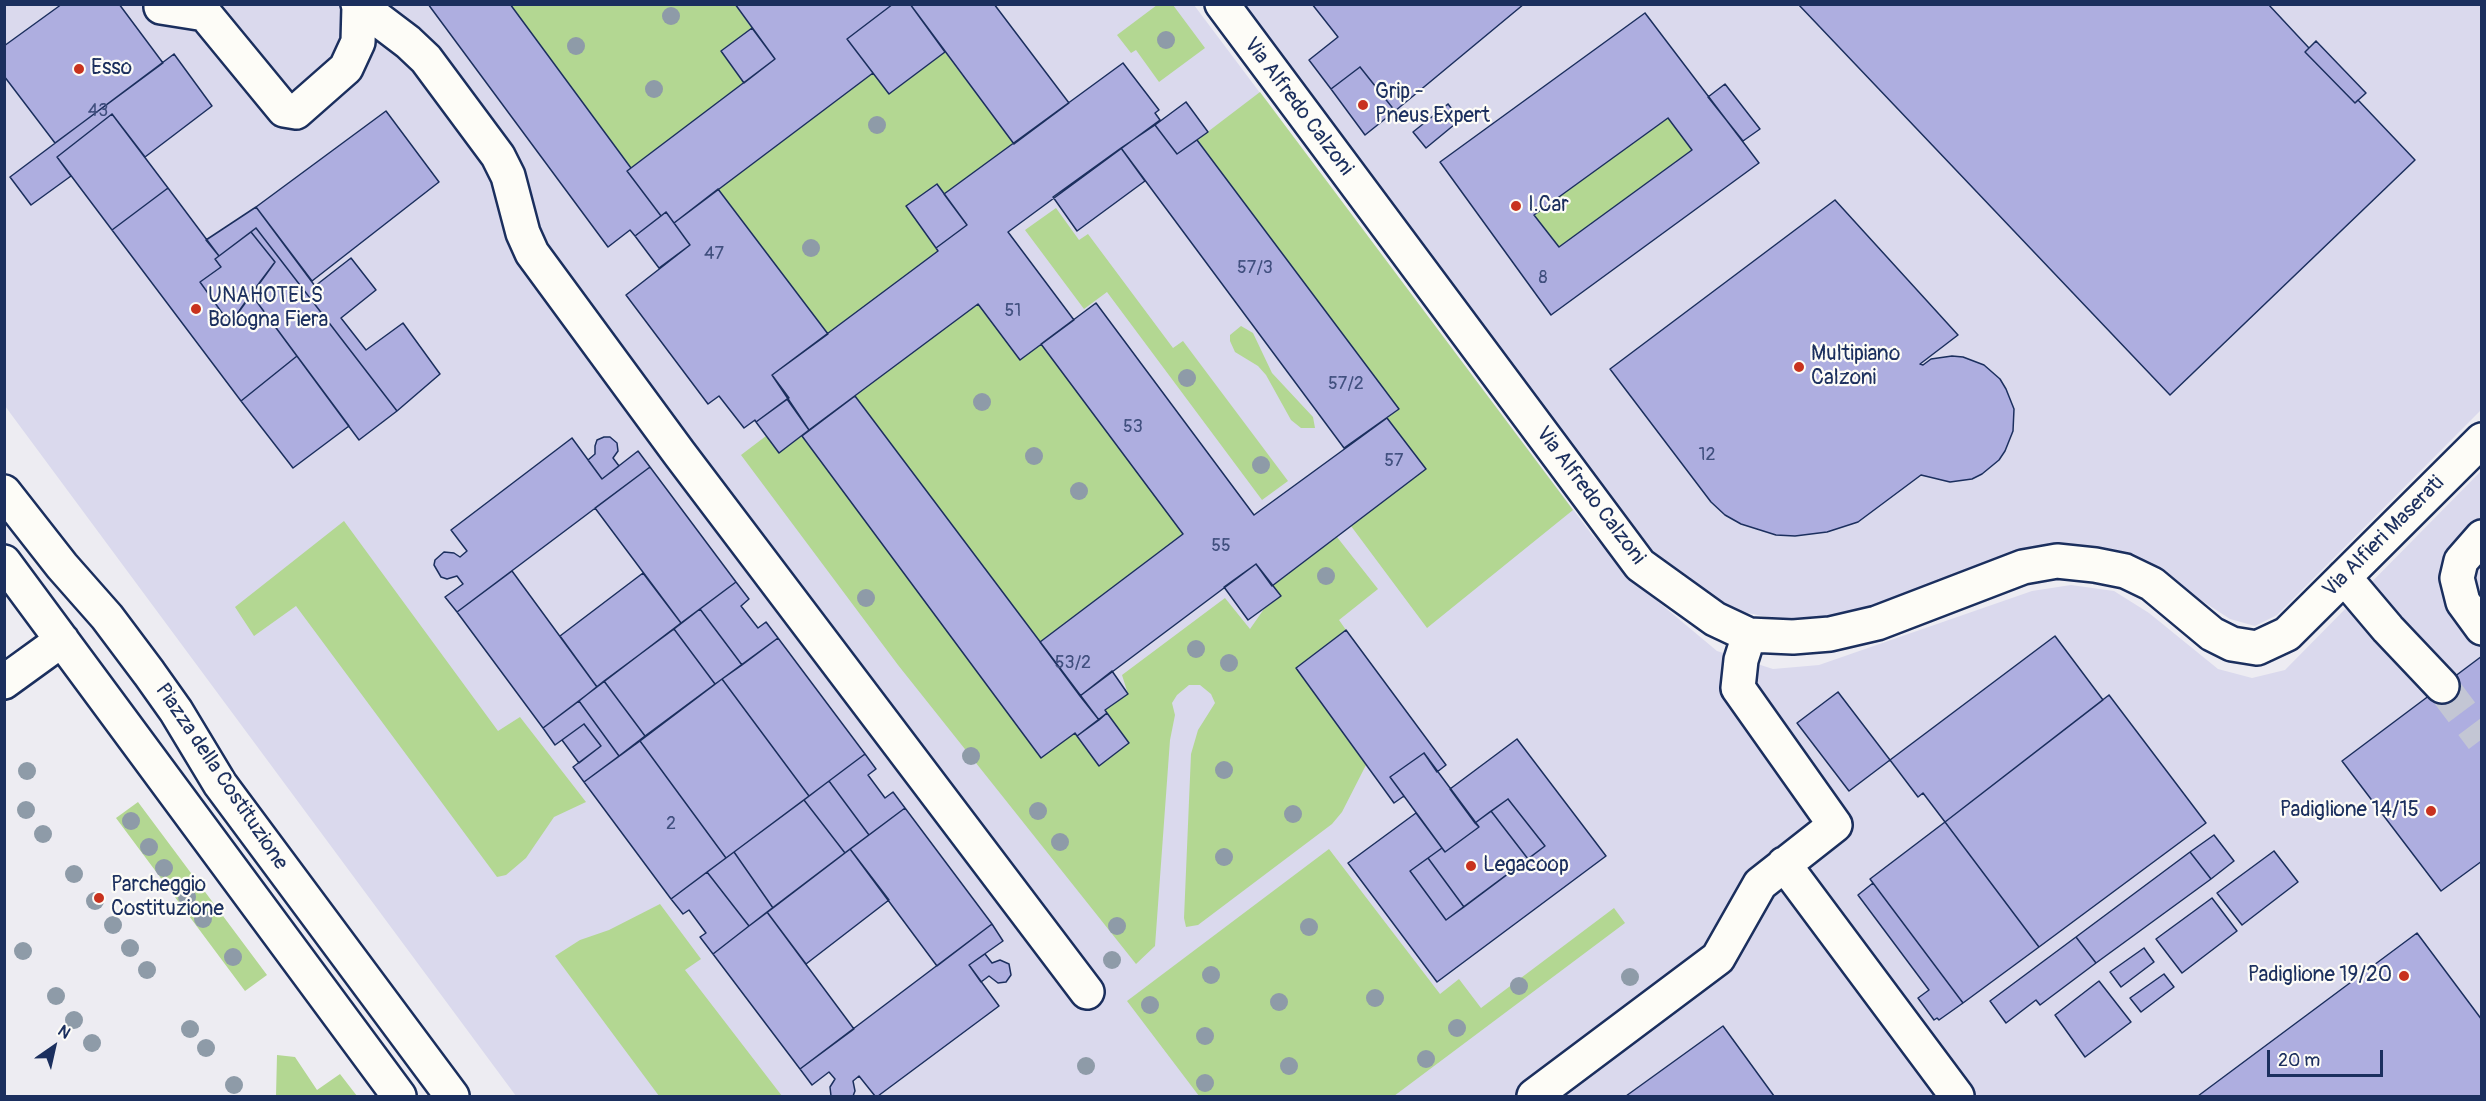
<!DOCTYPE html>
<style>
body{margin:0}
#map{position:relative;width:2486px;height:1101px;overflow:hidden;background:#edecf2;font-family:Pangolin,sans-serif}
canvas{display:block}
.frame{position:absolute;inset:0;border:6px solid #1b2f5e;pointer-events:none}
.north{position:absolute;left:24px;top:1017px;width:60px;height:60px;-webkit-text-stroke:4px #fdfcf7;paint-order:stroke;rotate:34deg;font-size:16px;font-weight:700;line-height:24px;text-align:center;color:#1b2f5e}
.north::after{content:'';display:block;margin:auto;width:21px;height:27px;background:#1b2f5e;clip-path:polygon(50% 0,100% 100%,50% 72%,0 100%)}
.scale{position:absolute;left:2267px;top:1050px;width:116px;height:27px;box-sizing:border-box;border:3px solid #1b2f5e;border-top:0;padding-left:8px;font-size:18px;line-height:21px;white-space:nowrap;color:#1b2f5e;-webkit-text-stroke:4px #fdfcf7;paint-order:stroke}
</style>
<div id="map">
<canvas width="2486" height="1101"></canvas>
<div class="frame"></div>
<div class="north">N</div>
<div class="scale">20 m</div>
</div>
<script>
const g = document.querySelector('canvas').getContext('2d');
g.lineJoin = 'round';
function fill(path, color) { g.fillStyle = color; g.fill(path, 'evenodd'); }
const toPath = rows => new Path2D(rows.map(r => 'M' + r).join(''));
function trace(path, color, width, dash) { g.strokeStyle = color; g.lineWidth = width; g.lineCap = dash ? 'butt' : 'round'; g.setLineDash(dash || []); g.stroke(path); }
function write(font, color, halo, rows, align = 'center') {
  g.font = font + ' Pangolin,sans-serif'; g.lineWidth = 4.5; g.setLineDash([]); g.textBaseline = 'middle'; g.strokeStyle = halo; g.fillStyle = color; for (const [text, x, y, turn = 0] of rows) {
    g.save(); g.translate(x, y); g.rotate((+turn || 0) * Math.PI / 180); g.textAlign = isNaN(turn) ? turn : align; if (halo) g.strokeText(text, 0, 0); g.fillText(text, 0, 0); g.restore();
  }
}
fill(toPath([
 [4,5,1194,5,1593,536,1656,600,1717,651,1773,669,1819,665,2032,591,2071,585,2114,591,2149,613,2218,669,2252,678,2285,670,2481,471,2481,1096,516,1096,5,406],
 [1227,5,2481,5,2481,410,2277,615,2255,626,2230,619,2145,564,2119,557,1855,617,1784,620,1721,608,1662,570]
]), '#dad9ed');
fill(toPath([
 [510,5,735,5,752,28,721,51,744,83,631,168],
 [1157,5,1173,5,1205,48,1159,82,1136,50,1131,53,1117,35],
 [945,52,1014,144,944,194,937,184,906,206,938,251,828,334,718,189,873,73,889,93],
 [1260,92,1573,510,1427,628,1351,526,1426,469,1387,418,1399,409,1197,140],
 [1668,118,1692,150,1559,247,1534,215],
 [1056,208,1079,240,1088,234,1173,348,1183,341,1288,481,1262,500,1107,292,1084,309,1025,230],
 [978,304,1020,360,1041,344,1183,534,1040,642,855,396],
 [1241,326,1253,333,1272,373,1313,417,1315,428,1301,428,1291,420,1266,375,1258,366,1235,352,1230,341,1230,335],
 [766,436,779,452,802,436,1041,757,1075,733,1099,766,1129,743,1105,710,1128,694,1122,675,1225,598,1250,629,1264,609,1280,597,1272,586,1337,537,1378,589,1339,620,1346,630,1296,668,1366,765,1342,812,1332,824,1198,925,1186,927,1184,918,1191,754,1198,730,1215,703,1211,694,1200,685,1189,685,1177,695,1172,703,1175,715,1170,740,1155,946,1136,964,898,665,741,455],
 [344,521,498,731,520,717,586,802,554,817,526,858,506,875,497,877,296,606,254,636,235,607],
 [138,802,267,975,245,991,116,818],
 [1329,849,1440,994,1459,979,1481,1008,1614,908,1625,923,1394,1096,1199,1096,1127,1001],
 [660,904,701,959,685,970,782,1096,659,1096,555,956,580,940,609,930],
 [277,1055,295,1057,317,1090,340,1074,357,1096,276,1096]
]), '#b3d792');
const building = toPath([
 [62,4,119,4,163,63,55,143,4,76,4,46,62,4],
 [428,4,510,4,631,168,627,171,661,216,635,236,630,230,608,247,428,4],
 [735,4,893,4,847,39,873,73,674,223,666,212,661,216,627,171,775,59,735,4],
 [893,4,910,4,945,52,889,94,847,39,893,4],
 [910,4,994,4,1069,103,1014,144,910,4],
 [1312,4,1524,4,1395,111,1360,67,1331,89,1309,60,1338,37,1312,4],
 [1798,4,2268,4,2309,48,2305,52,2355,103,2358,100,2415,160,2170,395,1798,4],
 [1645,13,1759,163,1551,315,1440,162,1645,13],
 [1668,118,1692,150,1559,247,1534,215,1668,118],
 [752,28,775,59,744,83,721,51,752,28],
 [2316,41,2366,93,2355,103,2305,52,2316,41],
 [174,54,212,106,145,157,112,114,57,157,71,176,31,205,10,177,174,54],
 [1123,63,1159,110,1155,113,1160,120,1008,232,1074,320,1020,360,978,304,809,430,772,375,938,251,936,248,967,225,944,194,1123,63],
 [1360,67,1395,111,1365,135,1331,89,1360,67],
 [1725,84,1760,129,1743,141,1708,97,1725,84],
 [1186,102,1208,132,1177,154,1155,125,1186,102],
 [1448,104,1460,120,1426,148,1413,132,1448,104],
 [386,111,439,182,312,281,256,207,386,111],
 [112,114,168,188,112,230,57,157,112,114],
 [1155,125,1177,154,1197,140,1399,409,1344,448,1121,148,1155,125],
 [1121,148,1145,181,1077,231,1053,197,1121,148],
 [937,184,967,225,936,248,906,206,937,184],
 [168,188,219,256,215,259,221,267,200,282,230,324,251,294,297,356,241,401,112,230,168,188],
 [718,189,828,334,772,375,789,398,756,422,755,420,744,428,719,396,708,404,626,295,690,245,674,223,718,189],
 [1835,200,1958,335,1920,364,1923,365,1931,359,1952,356,1963,357,1984,365,2000,379,2006,389,2014,409,2013,431,2005,451,1999,460,1982,474,1972,479,1950,482,1921,475,1858,522,1827,532,1795,536,1776,535,1741,524,1725,515,1711,502,1610,369,1835,200],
 [256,207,315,286,351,258,376,290,341,318,366,350,403,323,440,374,397,411,256,228,219,256,206,240,256,207],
 [666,212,690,245,659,268,635,236,666,212],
 [256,228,397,411,359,440,251,294,275,262,251,232,256,228],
 [251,232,275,262,230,324,200,282,221,267,215,259,251,232],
 [1096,303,1254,515,1387,418,1426,469,1272,586,1256,564,1080,696,1040,642,1183,534,1041,344,1096,303],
 [297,356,349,426,293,468,241,401,297,356],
 [855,396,1099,720,1077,736,1075,733,1041,758,802,436,855,396],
 [787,399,809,430,779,453,756,422,787,399],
 [604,437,610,437,617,443,618,451,613,458,619,466,602,479,588,460,595,454,595,446,597,440,604,437],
 [572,438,602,479,638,451,650,467,457,612,445,597,463,584,457,576,447,579,441,577,434,565,435,560,444,552,454,553,460,557,467,551,451,530,572,438],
 [650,467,736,582,681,623,595,508,650,467],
 [1256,564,1281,596,1248,620,1224,587,1256,564],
 [512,571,597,687,543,728,457,612,512,571],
 [643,573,681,623,597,687,560,636,643,573],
 [736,582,749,599,741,606,758,628,766,622,778,638,742,665,700,609,736,582],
 [700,609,742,665,715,684,674,629,700,609],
 [674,629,715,684,645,736,604,681,674,629],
 [1346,630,1446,765,1437,772,1424,753,1390,777,1404,796,1394,803,1296,668,1346,630],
 [2055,636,2103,700,1945,822,1923,793,1918,797,1890,760,2055,636],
 [778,638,865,754,809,796,722,679,778,638],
 [2482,656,2482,861,2441,891,2342,761,2482,656],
 [1112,671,1128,694,1105,710,1107,713,1099,720,1080,696,1112,671],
 [722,679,809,796,726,858,640,741,722,679],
 [604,681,645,736,619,756,579,701,604,681],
 [1838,692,1890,760,1849,791,1797,723,1838,692],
 [2109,695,2206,823,2039,947,1945,822,2109,695],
 [579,701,619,756,584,782,573,767,601,746,584,724,555,745,543,728,579,701],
 [1107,713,1129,743,1099,766,1077,736,1107,713],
 [584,724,601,746,579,763,562,740,584,724],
 [1517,739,1606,856,1437,982,1348,863,1416,813,1442,848,1410,871,1446,920,1545,846,1508,799,1475,823,1450,789,1517,739],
 [640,741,726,858,671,899,584,782,640,741],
 [1424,753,1479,827,1445,852,1390,777,1424,753],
 [865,754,876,769,868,775,885,798,893,792,905,808,869,835,829,781,865,754],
 [829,781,869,835,845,853,804,800,829,781],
 [1508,799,1545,846,1528,859,1491,811,1508,799],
 [804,800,845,853,773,908,734,852,804,800],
 [905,808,992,924,937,966,850,849,905,808],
 [1491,811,1528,859,1464,907,1428,858,1442,848,1445,852,1479,827,1475,823,1491,811],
 [1945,822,2039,947,1963,1003,1870,879,1945,822],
 [2214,835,2234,861,2211,879,2190,852,2214,835],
 [850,849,889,900,806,964,767,912,850,849],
 [2274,851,2298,882,2242,925,2217,893,2274,851],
 [734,852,773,908,749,926,707,872,734,852],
 [2190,852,2211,879,2096,963,2076,937,2190,852],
 [1428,858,1464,907,1446,920,1410,871,1428,858],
 [707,872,749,926,713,954,700,937,706,933,689,910,683,914,671,899,707,872],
 [1873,883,1963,1003,1939,1020,1937,1018,1934,1020,1918,998,1929,990,1858,895,1873,883],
 [2212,898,2237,931,2182,973,2156,939,2212,898],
 [767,912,854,1029,800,1069,713,954,767,912],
 [992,924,1003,941,969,965,999,1006,878,1096,875,1096,859,1076,853,1081,855,1091,853,1096,831,1096,830,1087,835,1079,829,1072,812,1085,800,1069,992,924],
 [2417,933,2482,1020,2482,1096,2198,1096,2417,933],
 [2076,937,2096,963,2040,1005,2036,1000,2006,1023,1990,1001,2076,937],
 [2144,948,2154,962,2121,987,2110,972,2144,948],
 [985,954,992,963,1000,960,1009,964,1011,975,1006,982,998,983,989,976,981,982,969,965,985,954],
 [2164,974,2174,987,2141,1012,2130,998,2164,974],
 [2099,981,2131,1022,2085,1057,2055,1015,2099,981],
 [1723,1026,1774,1096,1626,1096,1723,1026]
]);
fill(building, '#aeaee0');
trace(building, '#1b2f5e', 1.5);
trace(toPath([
 [2442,686,2482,739]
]), '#c3c6d4', 33, [33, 16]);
const minor = toPath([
 [358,4,408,42,426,59,498,156,508,176,523,233,532,253,679,453,1087,992],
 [1222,4,1640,565,1715,619,1749,635,1793,637,1830,634,1877,623,2023,567,2057,561,2095,565,2125,571,2152,584,2212,634,2232,644,2257,648,2287,634,2482,440],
 [161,7,205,14,284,110,296,112,346,68,358,42,359,6],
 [4,492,62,566,107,617,149,673,176,711,220,784,452,1096],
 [2482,537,2461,561,2457,578,2463,602,2482,628],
 [4,562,399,1096],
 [2344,577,2388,629,2442,686],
 [4,682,62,640],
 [1784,864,1957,1096],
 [1534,1096,1718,958,1760,884,1835,825,1738,688,1741,660,1749,635]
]);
trace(minor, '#1b2f5e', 38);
trace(minor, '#fdfcf7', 33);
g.fillStyle = '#8e9ba8';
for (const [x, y] of [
 [671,16],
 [1166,40],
 [576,46],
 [654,89],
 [877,125],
 [811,248],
 [1187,378],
 [982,402],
 [1034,456],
 [1261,465],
 [1079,491],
 [1326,576],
 [866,598],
 [1196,649],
 [1229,663],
 [971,756],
 [1224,770],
 [27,771],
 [26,810],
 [1038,811],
 [1293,814],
 [131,821],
 [43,834],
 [1060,842],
 [149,847],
 [1224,857],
 [164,868],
 [74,874],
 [187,897],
 [95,901],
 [203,919],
 [113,925],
 [1117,926],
 [1309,927],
 [130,948],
 [23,951],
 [233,957],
 [1112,960],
 [147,970],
 [1211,975],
 [1630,977],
 [1519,986],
 [56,996],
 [1375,998],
 [1279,1002],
 [1150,1005],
 [74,1020],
 [1457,1028],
 [190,1029],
 [1205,1036],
 [92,1043],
 [206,1048],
 [1426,1059],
 [1086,1066],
 [1289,1066],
 [1205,1083],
 [234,1085]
]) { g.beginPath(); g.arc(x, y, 9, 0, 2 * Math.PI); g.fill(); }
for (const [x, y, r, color] of [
 [79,69,6,"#c8321e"],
 [1363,105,6,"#c8321e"],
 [1516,206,6,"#c8321e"],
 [196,309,6,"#c8321e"],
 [1799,367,6,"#c8321e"],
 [2431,811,6,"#c8321e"],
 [1471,866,6,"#c8321e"],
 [99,898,6,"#c8321e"],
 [2404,976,6,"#c8321e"]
]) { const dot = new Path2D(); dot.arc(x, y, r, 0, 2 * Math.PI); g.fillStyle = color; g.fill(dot); trace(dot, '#fdfcf7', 2); }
write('18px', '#404f7e', null, [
 ["43",98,111],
 ["47",714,254],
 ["57/3",1255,268],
 ["8",1543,278],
 ["51",1013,311],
 ["57/2",1346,384],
 ["53",1133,427],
 ["12",1707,455],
 ["57",1394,461],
 ["55",1221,546],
 ["53/2",1073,663],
 ["2",671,824]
]);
write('21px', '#1b2f5e', '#fdfcf7', [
 ["Esso",91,69],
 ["Grip -",1375,93],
 ["Pneus Expert",1375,117],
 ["I.Car",1528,206],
 ["UNAHOTELS",208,297],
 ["Bologna Fiera",208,321],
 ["Multipiano",1811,355],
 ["Calzoni",1811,379],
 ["Padiglione 14/15",2419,811,"right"],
 ["Legacoop",1483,866],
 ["Parcheggio",111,886],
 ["Costituzione",111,910],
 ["Padiglione 19/20",2392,976,"right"]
], 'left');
write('21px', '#1b2f5e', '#fdfcf7', [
 ["Via Alfredo Calzoni",1298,107,53],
 ["Via Alfredo Calzoni",1590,496,53],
 ["Via Alfieri Maserati",2384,537,-45],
 ["Piazza della Costituzione",221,777,56]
]);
</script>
